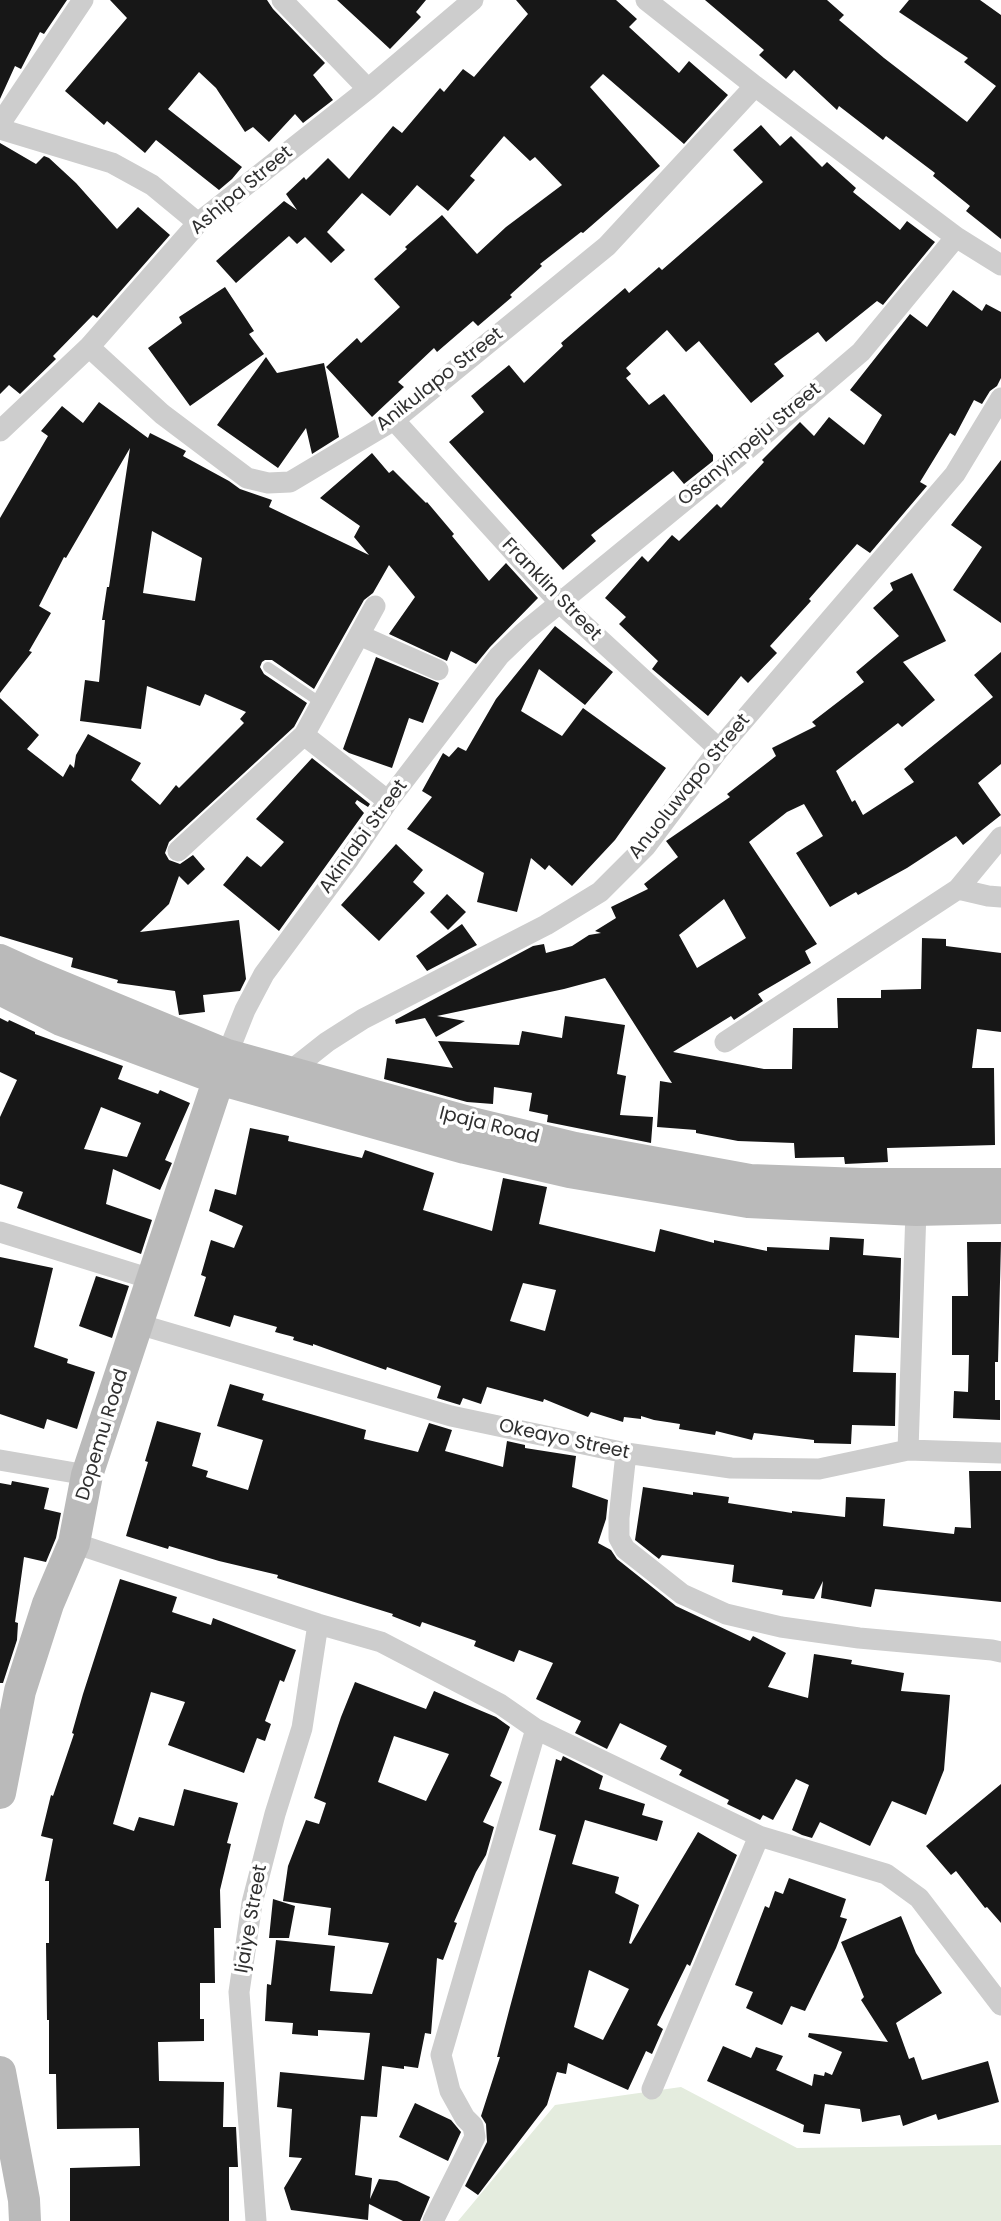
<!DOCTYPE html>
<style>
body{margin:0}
canvas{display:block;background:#fff}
</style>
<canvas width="1001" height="2221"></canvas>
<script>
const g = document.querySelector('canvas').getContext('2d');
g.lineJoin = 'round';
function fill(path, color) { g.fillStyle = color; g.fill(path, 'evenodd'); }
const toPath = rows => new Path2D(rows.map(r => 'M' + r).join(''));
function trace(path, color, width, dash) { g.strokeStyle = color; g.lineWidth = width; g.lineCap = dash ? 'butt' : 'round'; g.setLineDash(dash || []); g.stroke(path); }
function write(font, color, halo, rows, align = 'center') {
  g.font = font + ' Poppins,sans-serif'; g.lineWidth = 7; g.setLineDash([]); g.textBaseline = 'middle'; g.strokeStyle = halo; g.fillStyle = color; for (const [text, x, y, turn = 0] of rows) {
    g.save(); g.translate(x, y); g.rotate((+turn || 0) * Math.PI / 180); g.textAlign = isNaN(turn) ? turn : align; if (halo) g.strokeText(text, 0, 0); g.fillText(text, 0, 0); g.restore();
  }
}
fill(toPath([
 [681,2087,797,2148,1001,2145,1001,2221,458,2221,555,2105]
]), '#e4ecde');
fill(toPath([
 [0,0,67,0,44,34,40,32,21,69,15,66,0,99],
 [110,0,267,0,273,9,325,63,313,75,333,100,303,123,295,114,269,142,253,127,245,132,216,88,199,72,168,109,242,167,232,179,219,190,156,140,145,153,107,121,104,125,65,91,127,18],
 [337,0,426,0,416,12,421,17,390,49],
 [516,0,616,0,637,19,629,27,679,73,689,61,728,95,684,144,603,74,590,87,660,166,583,233,581,232,540,264,542,266,510,295,512,297,478,326,473,321,437,352,434,348,398,382,404,387,372,417,326,367,357,338,361,343,400,307,374,279,407,249,405,247,442,215,477,254,506,227,562,185,535,157,530,161,504,136,470,176,475,180,448,211,417,185,390,216,362,193,327,232,345,250,331,263,305,237,297,244,289,236,236,283,216,261,284,201,297,210,286,194,304,177,306,180,328,158,349,179,393,126,402,133,440,88,444,92,463,69,474,77,528,14],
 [705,0,827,0,844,15,839,20,884,58,967,122,996,86,964,62,968,58,899,12,909,0,980,0,1001,15,1001,239,966,211,970,206,933,176,935,173,886,136,883,140,839,106,837,110,794,70,786,79,759,55,764,50],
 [761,125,780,146,791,136,822,167,827,162,856,188,853,192,900,230,907,221,935,242,883,305,877,301,826,342,818,332,774,364,784,376,751,403,699,341,686,352,667,330,626,368,631,374,626,378,649,405,664,394,713,455,713,461,684,484,673,471,591,535,596,541,563,570,449,442,484,412,471,396,509,365,524,383,563,346,561,343,625,288,629,293,659,267,662,270,763,182,733,150],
 [0,143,36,164,44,156,49,158,76,183,117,229,138,207,170,235,97,318,93,315,53,356,56,359,20,394,9,385,0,394],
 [225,287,254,331,249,334,264,354,190,406,148,348,182,323,179,317],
 [953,290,982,311,986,304,1001,312,1001,378,997,386,990,391,982,404,974,400,955,436,950,433,920,482,927,486,870,553,857,544,809,599,811,601,770,646,777,653,748,683,741,676,708,716,652,669,658,661,619,624,626,617,605,598,642,556,648,562,672,535,679,541,717,504,721,508,764,462,762,460,800,422,814,436,829,417,864,445,882,415,850,390,910,314,927,327],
 [266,357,277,373,324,363,339,437,312,454,306,428,278,468,217,425],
 [99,402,148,438,150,433,186,451,183,456,229,481,240,489,272,500,269,507,369,555,354,537,360,526,320,498,372,453,389,473,393,470,426,503,427,502,454,534,452,536,489,581,506,563,538,598,490,647,476,664,451,651,447,661,389,634,415,597,389,565,373,593,364,600,314,689,272,660,265,660,262,662,260,667,264,674,307,703,294,727,169,842,165,853,169,860,180,864,193,855,205,869,188,885,179,876,169,904,140,932,239,920,246,979,240,991,203,995,205,1012,179,1015,175,991,117,983,118,980,71,967,73,958,0,936,0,698,39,735,27,749,63,777,70,764,74,768,76,755,88,734,141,763,131,780,160,805,176,785,179,788,244,723,240,719,246,712,205,694,200,706,147,686,141,729,80,721,85,680,99,682,105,620,102,620,107,587,109,587,130,448,66,558,64,557,39,606,51,613,29,651,32,652,0,693,0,518,48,436,41,431,62,406,83,423],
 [152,531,202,558,195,601,143,593],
 [1001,460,1001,623,953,590,982,547,951,525],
 [912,573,946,641,903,662,935,700,902,727,898,723,836,771,852,802,855,800,863,815,914,782,904,769,993,697,974,675,1001,652,1001,764,978,783,1001,815,963,845,956,836,907,868,858,895,856,892,830,907,796,853,823,836,804,804,787,812,749,842,817,944,805,951,811,963,758,994,763,1001,734,1020,731,1016,673,1052,764,1069,792,1069,793,1028,838,1028,837,998,881,998,881,990,921,989,922,938,946,939,946,946,1001,953,1001,1032,977,1029,972,1068,994,1068,995,1145,887,1148,888,1162,845,1164,844,1157,795,1158,794,1143,738,1141,696,1133,696,1130,657,1127,660,1081,672,1083,605,978,564,989,437,1016,465,1021,436,1037,425,1018,396,1024,395,1020,533,946,544,944,546,953,572,946,589,935,601,933,595,931,616,918,611,907,648,889,644,884,678,857,666,841,730,797,727,794,776,756,772,748,816,726,812,722,864,682,856,672,899,636,873,608,893,590,890,583],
 [724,899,746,938,697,968,679,935],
 [555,626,613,672,585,705,539,669,521,711,562,736,583,708,666,768,615,840,572,886,549,865,545,870,531,858,517,912,477,902,484,873,407,829,432,797,422,791,443,753,449,757,458,747,466,751,496,699],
 [376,657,439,683,423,723,409,718,392,768,349,753,343,749],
 [312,758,370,804,368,807,357,800,355,803,364,813,279,931,223,885,247,856,261,867,284,842,256,819],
 [396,844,423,870,413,882,425,893,379,941,341,905],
 [447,894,466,912,448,930,430,912],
 [462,924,477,945,427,971,416,956],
 [565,1016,625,1025,617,1074,626,1076,620,1115,653,1117,651,1143,547,1122,548,1115,529,1111,532,1093,494,1087,493,1104,467,1102,384,1079,387,1058,453,1068,438,1041,519,1045,522,1031,562,1038],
 [0,1018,8,1022,9,1020,35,1032,35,1034,123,1066,118,1079,158,1094,160,1090,190,1103,165,1160,172,1163,160,1190,113,1169,106,1204,152,1220,141,1254,17,1208,23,1192,0,1184,0,1117,17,1080,0,1072],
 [101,1107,141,1123,127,1157,84,1149],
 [250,1128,289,1136,288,1141,362,1158,365,1150,434,1173,423,1210,492,1231,503,1178,547,1187,539,1224,655,1252,660,1229,714,1243,714,1240,767,1251,767,1247,829,1250,830,1237,864,1239,863,1255,901,1258,899,1338,855,1335,853,1372,896,1373,895,1426,852,1425,851,1444,814,1443,814,1440,754,1433,752,1440,716,1431,715,1435,679,1429,680,1424,654,1420,641,1416,641,1419,624,1417,623,1422,591,1412,588,1417,544,1399,543,1402,487,1387,481,1404,463,1398,460,1405,437,1398,441,1386,387,1367,386,1370,313,1344,313,1346,293,1340,294,1337,275,1332,277,1327,234,1315,230,1327,194,1316,206,1277,201,1275,211,1240,234,1248,243,1226,209,1211,215,1189,236,1195],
 [523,1283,556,1290,545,1331,510,1321],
 [967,1242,1001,1242,998,1362,995,1362,995,1400,1000,1400,1000,1420,953,1418,954,1391,968,1392,969,1355,952,1355,952,1296,968,1296],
 [0,1257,53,1268,34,1347,68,1359,67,1363,95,1372,77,1429,47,1419,44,1429,0,1414],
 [96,1276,129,1286,112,1338,79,1326],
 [230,1384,264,1394,262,1400,366,1430,364,1439,418,1452,429,1423,452,1430,445,1451,503,1467,507,1441,525,1445,525,1448,576,1456,572,1487,608,1500,606,1519,598,1543,611,1550,617,1559,676,1606,750,1641,753,1636,786,1653,768,1687,808,1698,814,1654,852,1660,851,1664,904,1673,901,1691,950,1695,944,1770,926,1815,892,1801,870,1846,820,1822,812,1838,802,1835,792,1830,809,1785,796,1779,773,1820,763,1815,760,1820,727,1804,729,1800,679,1775,682,1770,660,1759,667,1746,620,1723,607,1749,575,1733,581,1721,536,1699,553,1663,519,1650,514,1662,474,1646,476,1641,422,1622,420,1627,392,1616,393,1614,277,1578,278,1575,219,1561,169,1546,168,1549,126,1536,148,1462,145,1461,157,1421,201,1433,192,1466,208,1471,206,1477,248,1490,263,1440,217,1426],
 [969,1471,1001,1471,1001,1602,875,1589,871,1607,821,1598,823,1581,814,1599,782,1595,783,1590,732,1582,734,1565,662,1555,659,1559,635,1540,643,1487,693,1495,693,1492,729,1497,728,1503,792,1513,792,1511,845,1517,846,1497,885,1499,883,1526,954,1534,955,1527,971,1528],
 [12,1481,49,1488,44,1509,61,1513,56,1538,46,1562,24,1557,15,1622,18,1623,17,1640,3,1683,0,1683,0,1483,11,1485],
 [120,1579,177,1597,172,1612,211,1625,213,1618,296,1650,284,1682,280,1680,265,1721,271,1724,265,1741,257,1738,244,1773,168,1745,185,1702,151,1692,113,1824,134,1831,139,1817,174,1826,184,1789,238,1803,227,1843,231,1844,220,1890,221,1928,214,1928,215,1983,200,1983,200,2019,204,2019,204,2041,158,2042,159,2081,224,2082,223,2127,236,2127,238,2167,229,2167,229,2221,70,2221,70,2168,140,2166,139,2128,57,2129,56,2074,49,2074,49,2020,47,2020,46,1943,49,1943,49,1881,45,1881,53,1839,41,1836,51,1795,53,1796,74,1734,72,1733,83,1694],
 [355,1682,426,1709,434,1691,496,1717,510,1727,490,1776,502,1782,483,1822,494,1827,486,1855,476,1872,454,1922,457,1923,443,1960,437,1958,431,2034,425,2033,418,2068,404,2066,404,2069,382,2066,377,2117,361,2116,355,2175,372,2178,370,2199,379,2179,397,2181,430,2197,420,2221,403,2221,369,2204,368,2220,291,2210,284,2188,302,2158,289,2157,292,2109,277,2107,280,2072,364,2080,370,2033,318,2030,318,2036,292,2034,293,2023,265,2021,267,1984,271,1985,276,1940,335,1946,330,1991,372,1994,389,1943,328,1935,331,1908,283,1901,288,1866,306,1820,319,1824,326,1803,314,1798,341,1717],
 [394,1736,449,1754,426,1801,378,1782],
 [563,1756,603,1776,599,1789,645,1804,642,1815,663,1821,657,1841,585,1820,572,1864,619,1877,615,1893,639,1905,629,1943,631,1944,698,1832,737,1855,690,1966,687,1964,657,2025,663,2029,652,2054,646,2051,628,2090,568,2063,566,2074,557,2072,547,2105,478,2195,465,2186,487,2142,486,2124,481,2116,500,2057,497,2057,510,2007,556,1835,539,1830,556,1759,561,1761],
 [589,1970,629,1989,603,2040,574,2027],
 [1001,1784,1001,1923,987,1907,985,1908,956,1871,951,1875,926,1846],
 [789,1878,846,1899,840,1917,847,1919,836,1948,805,2011,791,2006,782,2025,746,2008,753,1992,735,1985,765,1906,769,1908,775,1891,783,1894],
 [273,1899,295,1906,289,1938,269,1938],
 [901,1916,916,1953,942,1993,896,2023,909,2059,914,2057,922,2080,988,2061,999,2102,938,2120,936,2114,903,2126,900,2115,862,2122,860,2109,825,2104,820,2134,803,2132,804,2125,707,2081,723,2046,751,2058,756,2047,783,2056,776,2070,812,2086,814,2074,824,2076,825,2072,832,2075,842,2052,808,2037,809,2033,888,2042,861,2000,864,1997,841,1942],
 [415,2103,451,2120,461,2132,448,2161,399,2137]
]), '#171717');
trace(toPath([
 [268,667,321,703]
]), '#cdcdcd', 10);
trace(toPath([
 [282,0,368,89],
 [646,0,755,86,956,237,1001,265],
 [0,124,83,0],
 [0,129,112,163,152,185,198,223],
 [89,347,162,414,247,478,268,483,290,482,394,420,607,246,755,86],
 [394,420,560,603,719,749],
 [0,431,89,347,198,223,368,89,473,0],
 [359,635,438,670],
 [304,735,388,801],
 [178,851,304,735,375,606],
 [958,889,988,896,1001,897],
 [725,1042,958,889,1001,837],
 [227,1055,245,1010,264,974,349,859,388,801,499,656,523,633,744,452,861,352,956,237],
 [286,1079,289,1072,327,1042,363,1019,546,925,600,892,646,846,719,749,955,474,1001,398],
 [0,1232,151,1279],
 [138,1324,451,1416,626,1453,731,1468,819,1469,908,1450,1001,1453],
 [908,1450,916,1210],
 [626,1453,619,1518,619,1538,625,1549,682,1594,726,1614,781,1627,859,1638,992,1650,1001,1652],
 [0,1460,87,1475],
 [74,1543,318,1624,381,1642,500,1704,536,1729,759,1836,886,1874,919,1898,1001,2005],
 [652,2089,759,1836],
 [256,2221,239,1992,252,1903,275,1814,302,1728,318,1624],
 [433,2221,475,2137,473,2126,465,2118,450,2091,441,2055,536,1729]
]), '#cdcdcd', 21);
trace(toPath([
 [0,960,33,975,227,1055,472,1123,575,1148,750,1180,862,1184,1001,1184],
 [0,989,61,1020,219,1079,465,1148,569,1172,748,1202,916,1210,1001,1208],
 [0,1793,20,1691,48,1604,74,1543,87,1475,225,1060],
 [0,2072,24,2200,25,2221]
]), '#bababa', 32);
write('19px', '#303030', '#fff', [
 ["Ashipa Street",242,191,-40],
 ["Anikulapo Street",440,380,-38],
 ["Osanyinpeju Street",750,445,-40],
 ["Franklin Street",551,590,46],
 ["Anuoluwapo Street",690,787,-51],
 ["Akinlabi Street",364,837,-54],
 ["Ipaja Road",489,1126,14],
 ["Dopemu Road",103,1435,-73],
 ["Okeayo Street",564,1440,12],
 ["Ijaiye Street",252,1919,-80]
]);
</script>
